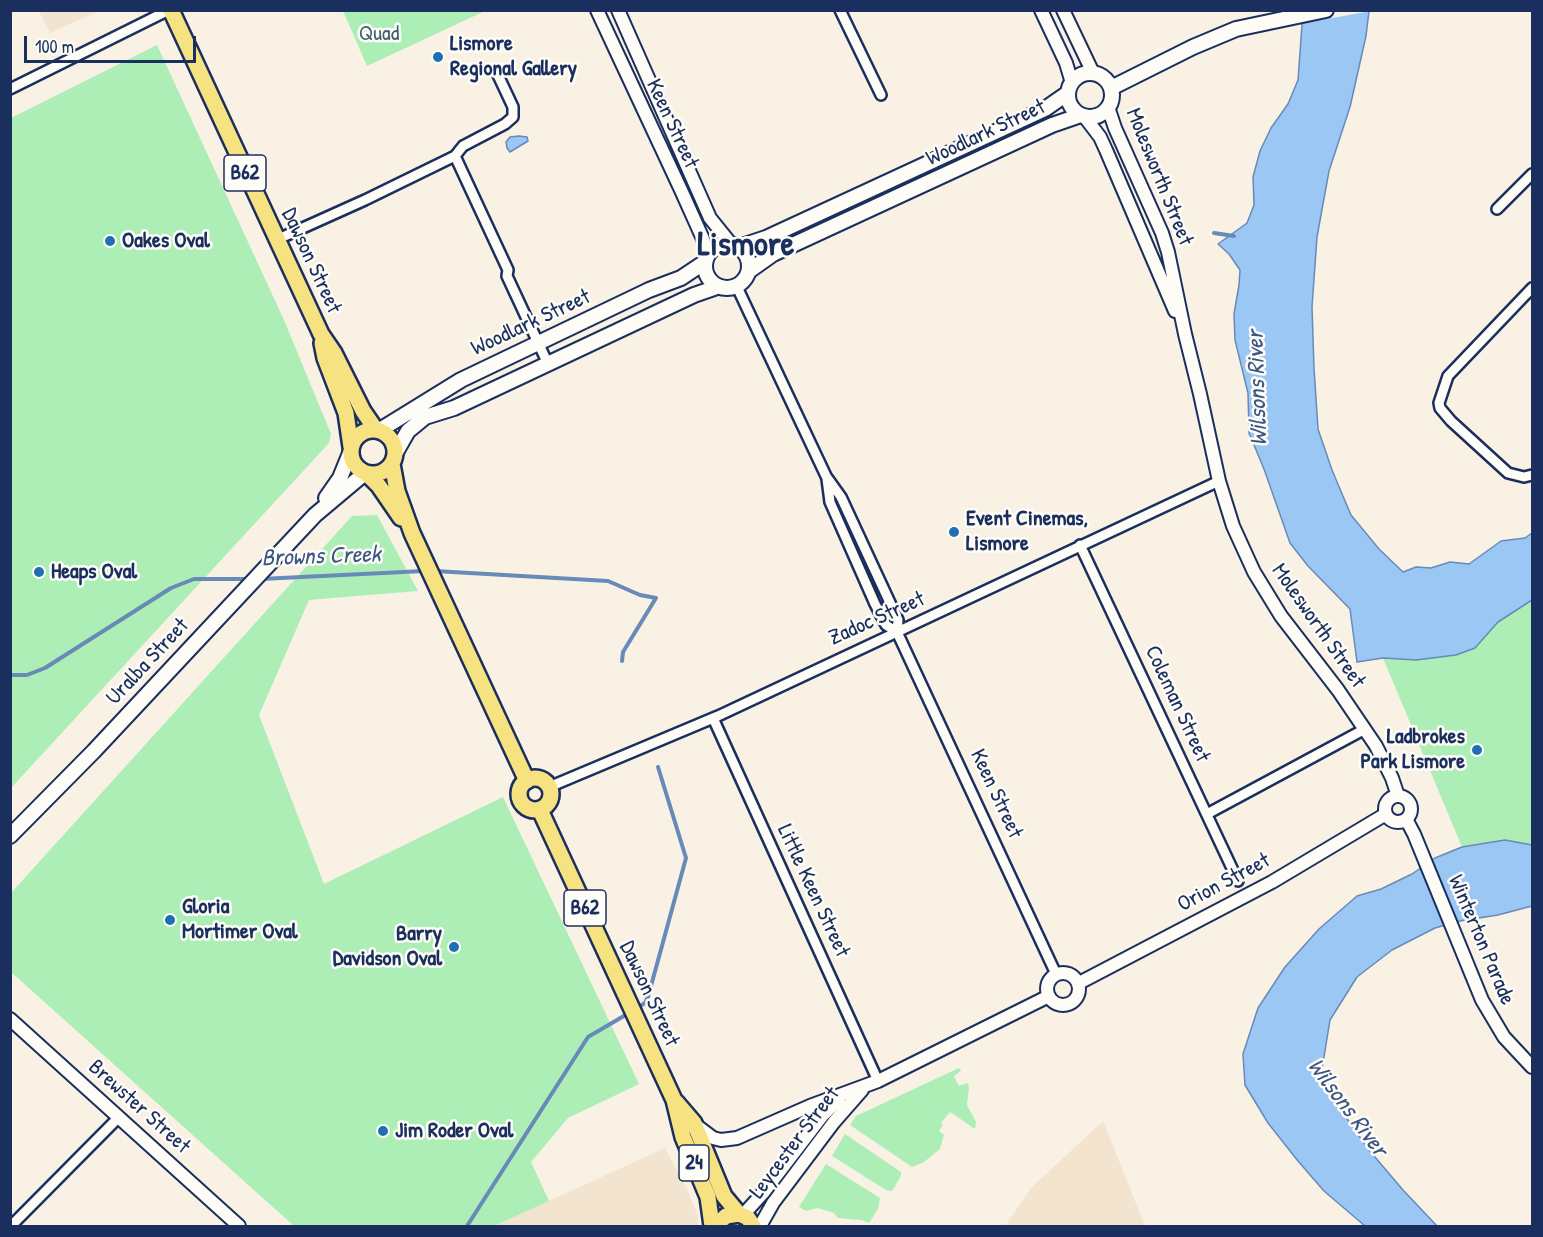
<!DOCTYPE html>
<style>
body{margin:0}
#map{position:relative;width:1543px;height:1237px;overflow:hidden;background:#f8f1e4;font-family:"Patrick Hand",sans-serif}
canvas{display:block}
.frame{position:absolute;inset:0;border:12px solid #1b2f5e;pointer-events:none}
.scale{position:absolute;left:24px;top:36px;width:172px;height:27px;box-sizing:border-box;border:3px solid #1b2f5e;border-top:0;padding-left:8px;font-size:18px;line-height:21px;white-space:nowrap;color:#1b2f5e;-webkit-text-stroke:4px #fdfcf7;paint-order:stroke}
</style>
<div id="map">
<canvas width="1543" height="1237"></canvas>
<div class="frame"></div>
<div class="scale">100 m</div>
</div>
<script>
const g = document.querySelector('canvas').getContext('2d');
g.lineJoin = 'round';
function fill(path, color) { g.fillStyle = color; g.fill(path, 'evenodd'); }
const toPath = rows => new Path2D(rows.map(r => 'M' + r).join(''));
function trace(path, color, width, dash) { g.strokeStyle = color; g.lineWidth = width; g.lineCap = dash ? 'butt' : 'round'; g.setLineDash(dash || []); g.stroke(path); }
function write(font, color, halo, rows, align = 'center') {
  g.font = font + ' "Patrick Hand",sans-serif'; g.lineWidth = 5; g.setLineDash([]); g.textBaseline = 'middle'; g.strokeStyle = halo; g.fillStyle = color; for (const [text, x, y, turn = 0] of rows) {
    g.save(); g.translate(x, y); g.rotate((+turn || 0) * Math.PI / 180); g.textAlign = isNaN(turn) ? turn : align; if (halo) g.strokeText(text, 0, 0); g.fillText(text, 0, 0); g.restore();
  }
}
fill(toPath([
 [39,11,99,11,50,33],
 [1103,1121,1145,1226,1005,1226,1031,1188],
 [665,1148,687,1189,698,1216,698,1226,494,1226]
]), '#f2e4ce');
fill(toPath([
 [343,11,485,11,367,66],
 [157,45,284,320,331,434,329,443,11,788,11,118],
 [377,515,418,591,309,600,259,715,324,884,503,797,639,1084,568,1118,531,1162,549,1201,494,1226,294,1226,11,972,11,893,352,516],
 [1532,600,1532,845,1505,840,1462,847,1383,658,1416,660,1456,655,1475,648,1498,622],
 [959,1068,961,1071,954,1076,959,1086,967,1083,969,1086,967,1105,976,1122,975,1129,950,1112,941,1123,943,1125,939,1131,944,1135,940,1149,924,1162,912,1167,850,1125,856,1116],
 [845,1134,901,1172,901,1176,892,1191,886,1190,832,1156],
 [826,1164,880,1198,878,1209,869,1223,861,1220,838,1218,834,1213,818,1208,806,1211,799,1207]
]), '#adeeb7');
const water = toPath([
 [1303,11,1369,11,1366,36,1350,107,1329,171,1317,237,1312,307,1314,368,1318,429,1332,470,1351,515,1379,549,1403,572,1416,567,1431,568,1450,562,1469,564,1501,541,1525,538,1532,533,1532,600,1498,622,1475,648,1456,655,1416,660,1383,658,1357,662,1350,609,1308,566,1290,543,1264,469,1249,433,1248,393,1235,340,1234,314,1239,285,1240,270,1229,254,1218,244,1247,223,1254,205,1253,177,1260,151,1271,128,1288,104,1298,80,1303,11],
 [519,136,527,137,528,141,510,152,507,148,506,142,510,137,519,136],
 [1505,840,1532,845,1532,906,1498,915,1460,921,1435,928,1392,950,1357,977,1330,1020,1322,1069,1341,1110,1369,1150,1403,1190,1437,1226,1365,1226,1324,1191,1298,1161,1268,1123,1245,1085,1243,1054,1258,1008,1285,967,1319,929,1357,896,1381,889,1412,874,1435,858,1462,847,1505,840]
]);
fill(water, '#9ac7f4');
trace(water, '#678ab8', 1.5);
fill(toPath([
 [1300,10,1371,11,1299,24]
]), '#f8f1e4');
trace(toPath([
 [1214,233,1234,236],
 [435,571,608,581,640,595,656,598,623,652,622,661],
 [261,579,424,571],
 [10,675,27,675,45,668,171,588,194,579,250,579],
 [635,1009,645,1003,648,997,686,858,658,767],
 [467,1226,588,1037,629,1013]
]), '#678ab8', 4);
const minor = toPath([
 [840,10,881,95],
 [497,73,513,107,513,117,505,124,463,146,455,156,508,270,507,276,548,364],
 [10,89,169,10],
 [1497,209,1532,174],
 [276,240,365,200,455,156],
 [737,287,826,476,841,497,898,620,897,632,1056,974],
 [1532,288,1448,376,1439,403,1440,408,1451,421,1508,473,1524,477,1532,475],
 [827,479,830,502,875,604,886,625,897,632],
 [1080,545,1238,881],
 [713,718,878,1081],
 [549,787,718,716,1219,481],
 [1207,814,1365,729],
 [11,1226,119,1117]
]);
const tertiary = toPath([
 [597,10,681,190,703,239,707,256],
 [618,10,710,218,731,244],
 [1041,10,1066,63,1072,83],
 [1063,10,1093,73],
 [1108,107,1115,128,1162,233,1168,252,1185,334,1200,394,1219,481,1233,526,1254,572,1281,616,1338,690,1376,746,1392,778,1398,796],
 [1084,116,1100,137,1106,150,1175,311],
 '1385 809a13 13 0 1 1 26 0a13 13 0 1 1-26 0Z',
 [1406,819,1414,834,1482,1000,1504,1037,1532,1067],
 '1047 989a16 16 0 1 1 32 0a16 16 0 1 1-32 0Z',
 [1079,983,1272,882,1386,814],
 [10,1019,239,1226],
 [697,1126,713,1138,721,1140,737,1138,810,1106,878,1081,1049,996],
 [743,1215,763,1193,822,1116,839,1099],
 [760,1226,773,1203,834,1122,862,1090]
]);
const secondary = toPath([
 '1068 95a22 22 0 1 1 44 0a22 22 0 1 1-44 0Z',
 [1111,88,1193,47,1236,29,1326,10],
 '705 266a22 22 0 1 1 44 0a22 22 0 1 1-44 0Z',
 [739,247,766,238,1045,109,1068,93],
 [749,271,773,254,1052,125,1081,115],
 [380,430,461,380,649,290,681,278,705,262],
 [396,452,408,431,425,417,454,408,694,295,717,287],
 [326,498,340,478,351,451],
 [10,836,94,751,315,515,365,473]
]);
const primary = toPath([
 [171,10,321,334,334,353,363,411,376,430],
 [322,343,325,358,346,413,351,447],
 '351 452a22 22 0 1 1 44 0a22 22 0 1 1-44 0Z',
 [392,464,397,491,412,533,527,781],
 [367,474,379,486,401,518],
 '519 794a16 16 0 1 1 32 0a16 16 0 1 1-32 0Z',
 [540,810,674,1100,683,1137,708,1197,712,1226],
 [676,1102,694,1123,724,1196,739,1214],
 [715,1226,726,1216,739,1214,748,1218,753,1226]
]);
trace(minor, '#1b2f5e', 14);
trace(tertiary, '#1b2f5e', 16);
trace(secondary, '#1b2f5e', 18);
trace(primary, '#1b2f5e', 20);
trace(minor, '#fdfcf7', 9);
trace(tertiary, '#fdfcf7', 12);
trace(secondary, '#fdfcf7', 14);
trace(primary, '#f7e281', 15);
for (const [x, y, r, color] of [
 [438,57,6,"#1f6fb2"],
 [110,241,6,"#1f6fb2"],
 [954,532,6,"#1f6fb2"],
 [39,572,6,"#1f6fb2"],
 [1477,750,6,"#1f6fb2"],
 [170,920,6,"#1f6fb2"],
 [454,947,6,"#1f6fb2"],
 [383,1131,6,"#1f6fb2"]
]) { const dot = new Path2D(); dot.arc(x, y, r, 0, 2 * Math.PI); g.fillStyle = color; g.fill(dot); trace(dot, '#fdfcf7', 2); }
for (const [x, y, w] of [
 [245,173,42],
 [585,908,42],
 [694,1163,30]
]) { const box = new Path2D(); box.roundRect(x - w / 2, y - 18, w, 36, 4.5); g.fillStyle = '#fdfcf7'; g.fill(box); trace(box, '#1b2f5e', 1.5); }
write('bold 21px', '#1b2f5e', null, [
 ["B62",245,173],
 ["B62",585,908],
 ["24",694,1163]
]);
write('22px', '#405f74', '#fdfcf7', [
 ["Quad",379,34]
]);
write('bold 22px', '#1b2f5e', '#fdfcf7', [
 ["Lismore",450,44],
 ["Regional Gallery",450,69],
 ["Oakes Oval",122,241],
 ["Event Cinemas,",966,519],
 ["Lismore",966,544],
 ["Heaps Oval",51,572],
 ["Ladbrokes",1465,737,"right"],
 ["Park Lismore",1465,762,"right"],
 ["Gloria",182,907],
 ["Mortimer Oval",182,932],
 ["Barry",442,934,"right"],
 ["Davidson Oval",442,959,"right"],
 ["Jim Roder Oval",395,1131]
], 'left');
write('22px', '#1b2f5e', '#fdfcf7', [
 ["Keen Street",672,124,65],
 ["Woodlark Street",986,133,-25],
 ["Molesworth Street",1159,177,68],
 ["Dawson Street",311,261,65],
 ["Woodlark Street",531,323,-25],
 ["Zadoc Street",877,619,-24],
 ["Molesworth Street",1318,626,55],
 ["Uralba Street",148,662,-47],
 ["Coleman Street",1177,704,65],
 ["Keen Street",996,794,65],
 ["Orion Street",1224,883,-28],
 ["Little Keen Street",813,891,65],
 ["Winterton Parade",1481,940,67],
 ["Dawson Street",649,994,65],
 ["Brewster Street",139,1107,42],
 ["Leycester Street",795,1143,-53]
]);
write('italic 24px', '#3b5584', '#fdfcf7', [
 ["Wilsons River",1258,388,-92],
 ["Browns Creek",321,557,-2],
 ["Wilsons River",1347,1108,53]
]);
write('bold 34px', '#1b2f5e', '#fdfcf7', [
 ["Lismore",746,246]
]);
</script>
